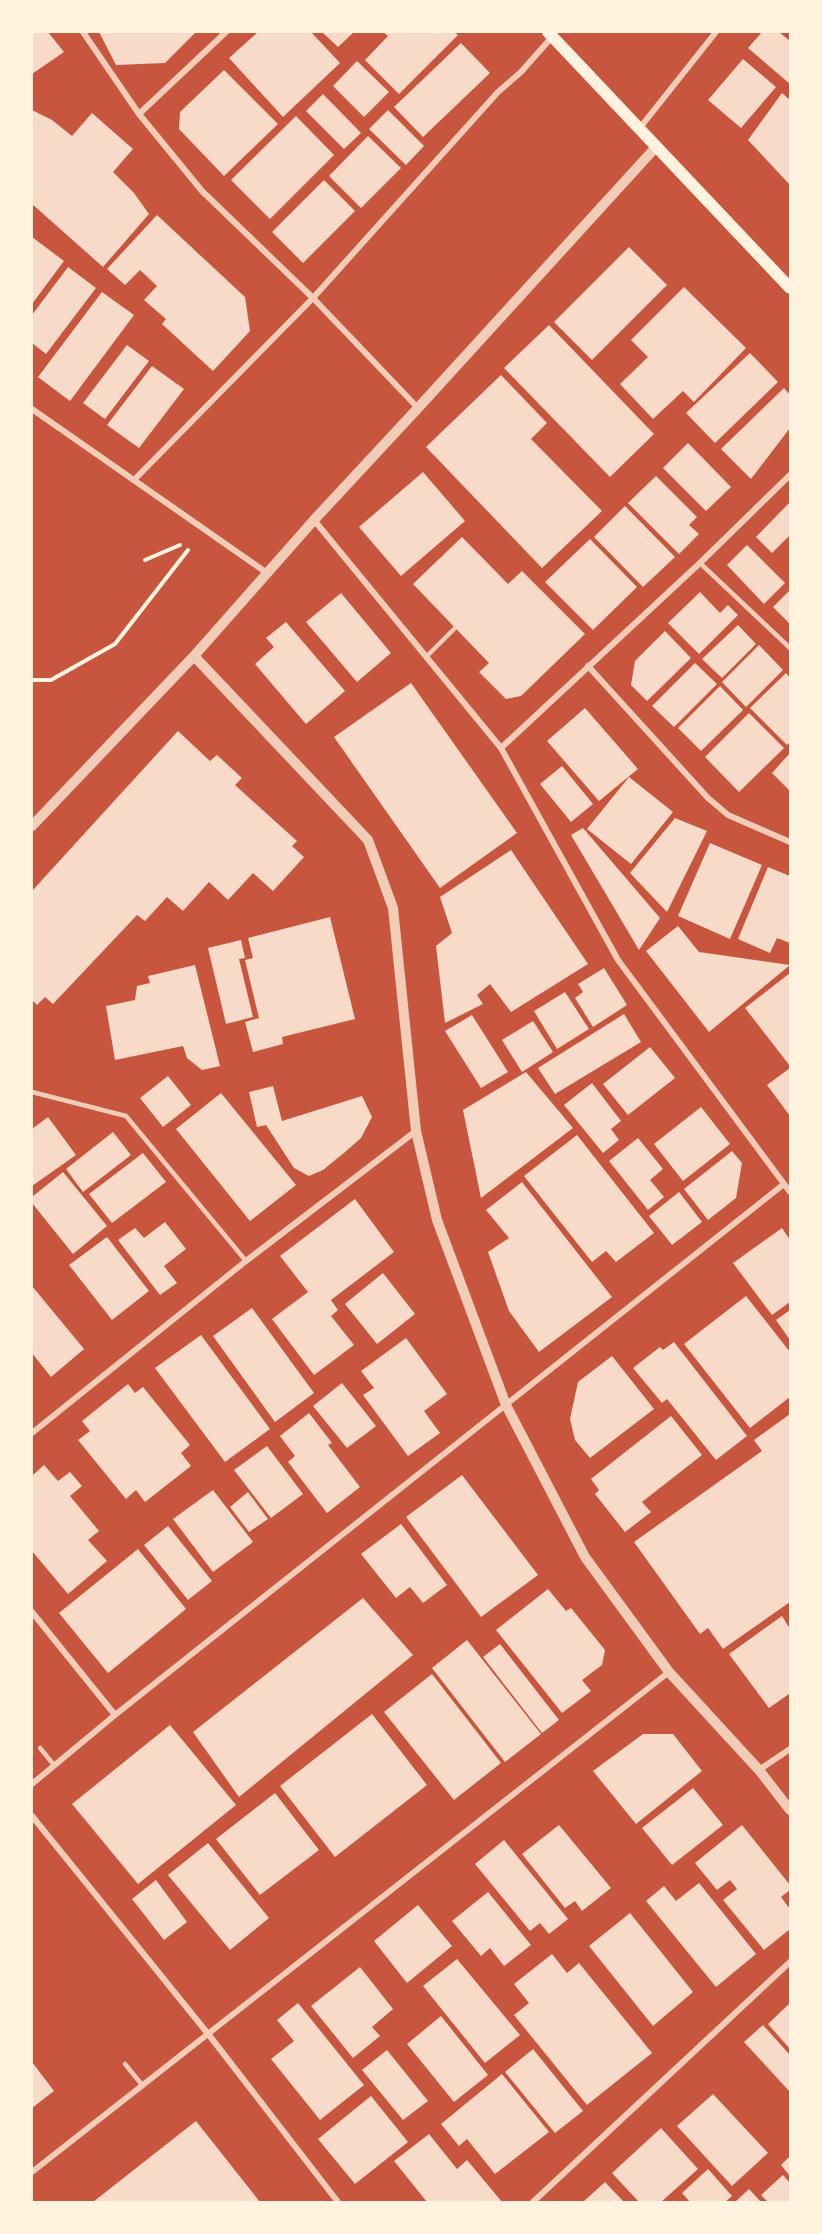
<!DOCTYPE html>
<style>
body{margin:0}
#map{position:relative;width:822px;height:2234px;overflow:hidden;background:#c8553d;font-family:"Fira Sans",sans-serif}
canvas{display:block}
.frame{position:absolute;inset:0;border:33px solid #fff3e0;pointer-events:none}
</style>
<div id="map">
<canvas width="822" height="2234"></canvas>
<div class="frame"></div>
</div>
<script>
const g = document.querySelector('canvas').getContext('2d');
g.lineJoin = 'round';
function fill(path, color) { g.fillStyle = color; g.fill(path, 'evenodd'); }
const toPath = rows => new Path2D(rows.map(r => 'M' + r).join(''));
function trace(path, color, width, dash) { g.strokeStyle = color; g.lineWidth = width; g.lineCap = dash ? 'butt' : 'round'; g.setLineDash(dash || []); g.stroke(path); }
fill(toPath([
 [32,32,48,32,64,52,32,74],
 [99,32,196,32,165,63,116,65],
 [258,32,311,32,340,63,283,117,229,58],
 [322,32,354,32,338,47],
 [383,32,454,32,458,35,399,94,365,60,388,36],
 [762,32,779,32,790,41,790,84,748,48],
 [461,43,490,73,423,137,394,107],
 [743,59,776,87,741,128,708,100],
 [357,61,389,92,364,117,333,86],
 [224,70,278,124,224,176,179,129,180,112],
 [782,93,790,100,790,185,748,140],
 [323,94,361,133,344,149,306,111],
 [32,110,52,120,72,136,92,113,133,149,113,172,134,193,149,214,103,267,32,204],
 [388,110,424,146,406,165,369,129],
 [296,116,334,155,270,219,231,180],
 [368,136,401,168,361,208,329,176],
 [324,180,355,211,303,263,272,232],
 [157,215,245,297,250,331,213,371,162,324,166,319,144,300,157,286,140,270,125,285,107,269],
 [32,237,64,261,32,304],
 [629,247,667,285,592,360,554,322],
 [68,267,96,288,46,354,32,343,32,315],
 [684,287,746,348,694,402,683,391,653,419,620,384,648,357,631,340],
 [102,292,134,315,70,401,38,377],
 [549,325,654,434,610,477,504,368],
 [127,345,149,361,105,419,83,403],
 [750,353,778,382,715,443,686,413],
 [152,366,184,389,139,448,107,425],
 [501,375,547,423,531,439,602,511,542,568,426,447],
 [784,388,790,395,790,428,751,479,721,449],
 [688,443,731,487,706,511,663,468],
 [423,472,465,521,401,576,359,527],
 [656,476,697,517,689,525,699,534,679,554,628,503],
 [790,502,790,535,772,553,756,537],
 [625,506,675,557,643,587,594,537],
 [462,537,508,584,522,571,585,634,521,696,506,699,479,672,489,663,413,584],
 [590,539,637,587,593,630,545,582],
 [747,545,785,583,764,604,727,565],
 [790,590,790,624,773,607],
 [700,592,720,613,728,605,738,615,699,654,668,623],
 [341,593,391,653,357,682,306,622],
 [286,622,345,691,306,724,255,664,274,647,266,638],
 [738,625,756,644,722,678,702,659],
 [665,631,691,658,647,701,631,685,635,661],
 [759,645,783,670,746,707,722,682],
 [695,663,717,684,674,727,652,706],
 [786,673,790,678,790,742,787,745,750,708],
 [411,683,517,833,440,888,334,737],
 [720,686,743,710,701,751,678,728],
 [585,708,638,769,599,801,547,741],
 [749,713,784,748,739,792,705,757],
 [178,731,210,761,217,755,242,778,235,785,297,841,292,846,304,857,273,891,253,873,228,900,209,882,183,911,167,897,145,921,137,915,53,1004,45,997,37,1005,32,1000,32,891],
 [790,753,790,791,772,773],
 [562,766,593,804,571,822,540,784],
 [629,777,673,812,631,864,587,829],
 [675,818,707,831,667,912,630,873],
 [583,828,660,918,639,950,571,835],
 [710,843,762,865,730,939,678,916],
 [511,850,588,964,511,1012,490,984,477,995,483,1004,445,1023,436,946,452,933,440,897],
 [768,867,790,876,790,943,777,938,770,953,738,939],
 [330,917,355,1019,282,1037,283,1044,253,1052,245,1022,259,1018,245,960,253,958,248,938],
 [678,926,699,952,790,965,709,1032,646,951],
 [241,940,245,958,239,959,253,1017,226,1024,208,948],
 [195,965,220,1066,202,1070,187,1058,183,1046,115,1060,106,1006,135,1000,137,986,150,983,148,976],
 [604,968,627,1005,593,1027,575,998,583,992,578,984],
 [790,973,790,1066,745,1008],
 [565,992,589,1029,557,1049,534,1011],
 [624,1014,641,1042,555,1094,538,1068],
 [472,1015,508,1072,481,1088,445,1031],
 [533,1021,553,1052,522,1072,502,1040],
 [650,1047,675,1078,628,1115,603,1084],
 [790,1068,790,1116,767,1085],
 [526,1072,573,1128,481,1198,463,1110],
 [168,1076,191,1105,163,1127,140,1098],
 [592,1083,621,1121,611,1129,619,1140,603,1153,564,1105],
 [273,1086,282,1121,362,1096,372,1117,361,1138,344,1153,323,1170,309,1176,294,1168,266,1125,257,1127,249,1092],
 [221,1093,296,1185,250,1221,176,1129],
 [701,1107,730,1144,683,1181,654,1144],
 [48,1117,76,1155,32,1186,32,1129],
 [113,1132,131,1155,83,1192,66,1169],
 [577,1135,654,1233,616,1262,606,1251,592,1262,524,1176],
 [638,1138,663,1169,650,1180,664,1197,648,1210,609,1161],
 [732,1151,742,1163,736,1198,708,1220,684,1189],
 [143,1153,166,1182,112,1223,89,1194],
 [63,1172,107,1226,73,1254,32,1203,32,1197],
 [522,1182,612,1297,539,1352,509,1311,488,1252,509,1238,486,1210],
 [679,1192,702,1222,672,1245,649,1216],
 [355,1199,394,1252,331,1300,338,1310,331,1316,354,1345,314,1375,272,1319,308,1292,280,1256],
 [165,1222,186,1249,164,1266,177,1283,160,1295,118,1240,135,1228,144,1238],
 [782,1228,790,1240,790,1302,772,1315,733,1263],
 [107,1237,149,1291,112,1320,69,1265],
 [383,1273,415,1314,377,1344,345,1304],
 [32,1286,84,1349,51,1377,32,1353],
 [746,1296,790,1352,790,1397,750,1428,684,1344],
 [252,1308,314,1393,275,1422,213,1336],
 [790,1310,790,1340,776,1320],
 [201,1335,270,1429,225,1462,155,1368],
 [406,1338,447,1394,424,1411,440,1433,408,1456,363,1395,374,1388,361,1371],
 [674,1342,747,1436,716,1460,667,1399,662,1403,633,1368,660,1347,663,1350],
 [612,1356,654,1409,590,1458,575,1440,570,1419,578,1382],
 [342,1383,376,1426,347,1448,313,1406],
 [128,1384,135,1393,143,1387,190,1445,181,1453,191,1466,145,1502,136,1490,126,1499,78,1440,90,1431,82,1421],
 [309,1413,332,1443,328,1445,360,1487,327,1513,288,1462,295,1456,280,1436],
 [790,1414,790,1602,723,1649,708,1628,700,1634,634,1542,762,1451,754,1440],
 [671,1416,702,1455,642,1502,651,1512,625,1532,595,1494,599,1490,591,1479],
 [267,1446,303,1494,271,1518,234,1470],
 [44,1465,58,1481,70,1472,82,1486,70,1496,99,1531,88,1540,107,1561,68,1594,32,1551,32,1476],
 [462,1475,538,1575,481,1617,406,1517],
 [213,1490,253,1542,213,1572,173,1519],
 [248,1492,268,1519,249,1532,230,1507],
 [401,1524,447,1585,423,1603,410,1587,396,1598,361,1554],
 [168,1526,212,1581,188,1600,144,1545],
 [138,1549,186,1609,108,1673,59,1613],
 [548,1589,566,1611,571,1608,605,1650,602,1665,582,1680,591,1691,562,1713,496,1630],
 [363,1598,413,1655,239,1797,193,1732],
 [782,1616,790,1629,790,1696,789,1694,769,1708,729,1654],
 [467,1640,541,1734,505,1762,432,1668],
 [500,1644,559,1720,542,1733,483,1657],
 [432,1674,501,1763,454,1800,384,1712],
 [372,1714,427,1785,335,1857,280,1786],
 [170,1725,236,1805,138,1884,72,1804],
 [643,1734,673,1734,702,1771,636,1824,593,1771],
 [693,1788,723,1825,672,1865,642,1828],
 [275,1793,319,1850,260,1895,216,1839],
 [559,1825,611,1888,582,1911,575,1901,565,1908,522,1854],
 [742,1825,790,1885,790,1890,781,1897,790,1909,790,1929,764,1950,723,1900,737,1889,730,1880,717,1890,695,1863],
 [504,1840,568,1919,549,1934,540,1923,530,1931,475,1864],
 [208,1843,269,1918,230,1950,168,1875],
 [156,1880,187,1922,164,1940,132,1899],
 [699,1883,756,1954,716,1987,646,1901,664,1886,676,1901],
 [488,1892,531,1945,504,1966,490,1948,481,1956,452,1921],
 [418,1905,452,1946,407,1983,374,1941],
 [630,1913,693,1992,653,2026,589,1946],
 [552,1954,567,1973,579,1963,652,2053,587,2105,514,2015,529,2003,514,1984],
 [457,1959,520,2035,485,2063,423,1986],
 [360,1967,393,2009,372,2027,380,2036,353,2058,311,2006],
 [298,2003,364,2085,320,2120,271,2059,294,2041,277,2020],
 [790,2003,790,2049,768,2024],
 [441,2016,488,2075,454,2102,407,2044],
 [763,2025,790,2055,790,2092,744,2042],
 [533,2049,583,2111,555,2133,505,2072],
 [387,2050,428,2101,403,2120,362,2070],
 [32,2062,54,2091,32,2108],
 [502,2074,549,2132,495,2174,467,2139,459,2146,441,2124],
 [713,2094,768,2153,732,2186,677,2126],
 [371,2096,408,2142,355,2184,318,2139],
 [196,2121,260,2202,93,2202],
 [661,2128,698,2169,661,2202,639,2202,612,2173],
 [429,2134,457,2169,467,2160,502,2202,427,2202,394,2161],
 [790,2156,790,2176,781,2165],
 [708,2169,732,2196,725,2202,690,2202,682,2193],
 [783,2175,790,2183,790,2202,768,2202,761,2195],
 [605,2182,624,2202,583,2202],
 [749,2189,761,2202,735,2202]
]), '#f7dbc8');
trace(toPath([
 [145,560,180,545],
 [32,680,51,680,115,644,188,550]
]), '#fff3e0', 4);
trace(toPath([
 [700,563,790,648],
 [426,657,455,628],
 [32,1092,126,1116,246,1261],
 [40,1748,54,1765],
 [125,2064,143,2086]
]), '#f1ccb7', 4.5);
trace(toPath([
 [83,32,139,114,202,191,313,298,418,408],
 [139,114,226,32],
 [639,129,716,32],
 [32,409,267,573],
 [134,480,313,298,498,92,521,72,552,37],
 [314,520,501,748,618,960,790,1192],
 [588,666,708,798,728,815,790,842],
 [501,748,700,563,790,475],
 [32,1433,246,1261,416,1131],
 [32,1612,115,1715],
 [759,1770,790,1749],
 [32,1784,115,1715,784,1184],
 [32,1816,209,2035,338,2202],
 [32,2172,669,1672],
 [533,2202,790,1962]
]), '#f1ccb7', 6);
trace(toPath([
 [194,656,368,840,393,908,416,1131,437,1220,506,1405,585,1557,669,1672,759,1770,790,1810],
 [32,826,194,656,314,520,418,408,656,147]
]), '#f1ccb7', 10);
trace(toPath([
 [548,32,790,288]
]), '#fff3e0', 12);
</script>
